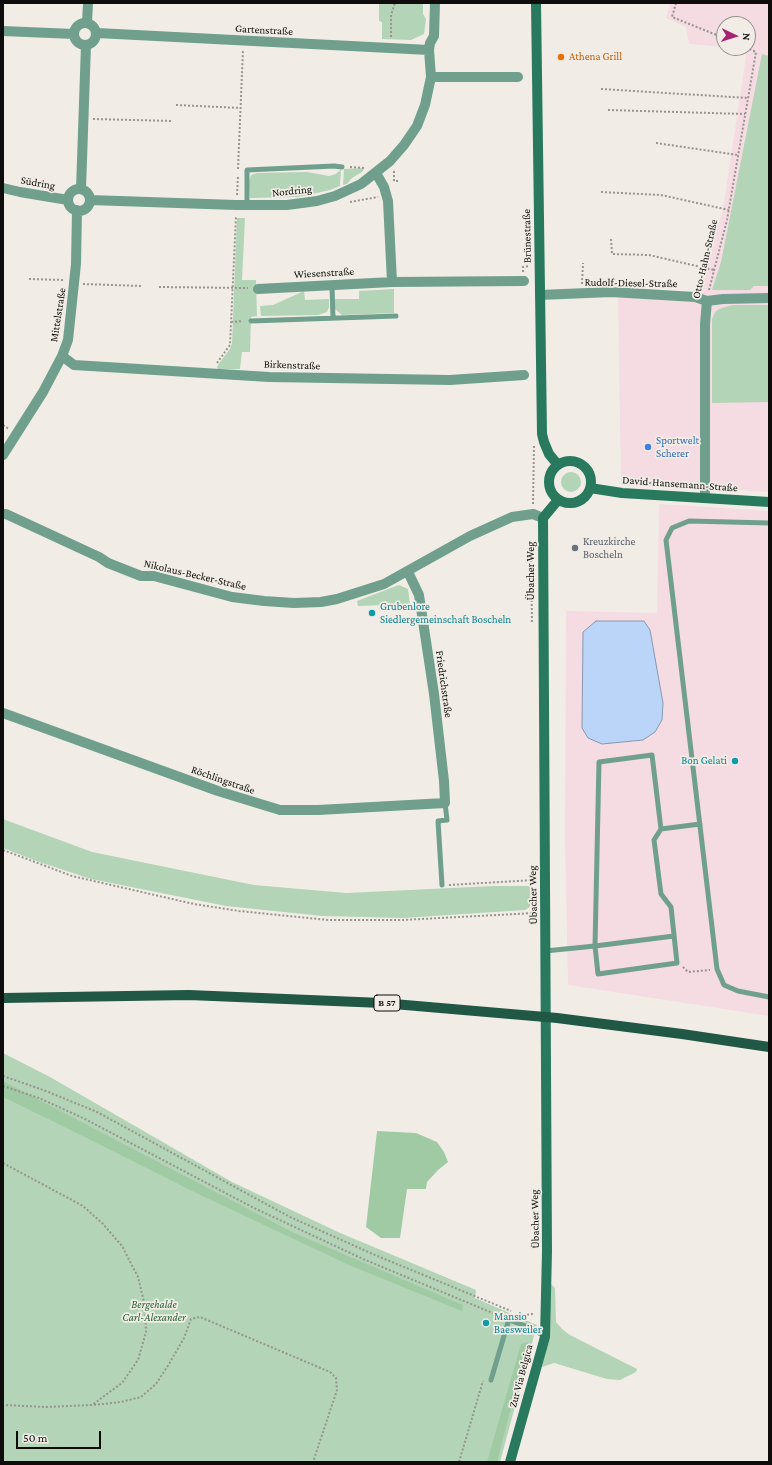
<!DOCTYPE html>
<meta charset="utf-8">
<style>
body{margin:0}
#map{position:relative;width:772px;height:1465px;overflow:hidden;background:#f1ede6;font-family:"Crimson Pro",serif}
canvas{display:block}
.frame{position:absolute;inset:0;border:4px solid #0f0d0b;pointer-events:none}
.north{position:absolute;left:716px;top:16px;width:40px;height:40px;box-sizing:border-box;background:#f1ede6;border:1px solid #97938e;border-radius:50%;rotate:94deg;font-size:11px;font-weight:700;line-height:16px;text-align:center;color:#0f0d0b}
.north::after{content:'';display:block;margin:auto;width:14px;height:18px;background:#a52372;clip-path:polygon(50% 0,100% 100%,50% 72%,0 100%)}
.scale{position:absolute;left:16px;top:1431px;width:85px;height:18px;box-sizing:border-box;border:2px solid #0f0d0b;border-top:0;padding-left:5px;font-size:12px;line-height:14px;white-space:nowrap;color:#0f0d0b;-webkit-text-stroke:3px #f1ede6;paint-order:stroke}
</style>
<div id="map">
<canvas width="772" height="1465"></canvas>
<div class="frame"></div>
<div class="north">N</div>
<div class="scale">50 m</div>
</div>
<script>
const g = document.querySelector('canvas').getContext('2d');
g.lineJoin = 'round';
function fill(path, color) { g.fillStyle = color; g.fill(path, 'evenodd'); }
const toPath = rows => new Path2D(rows.map(r => 'M' + r).join(''));
function trace(path, color, width, dash) { g.strokeStyle = color; g.lineWidth = width; g.lineCap = dash ? 'butt' : 'round'; g.setLineDash(dash || []); g.stroke(path); }
function write(font, color, halo, rows, align = 'center') {
  g.font = font + ' "Crimson Pro",serif'; g.lineWidth = 3.5; g.setLineDash([]); g.textBaseline = 'middle'; g.strokeStyle = halo; g.fillStyle = color; for (const [text, x, y, turn = 0] of rows) {
    g.save(); g.translate(x, y); g.rotate((+turn || 0) * Math.PI / 180); g.textAlign = isNaN(turn) ? turn : align; if (halo) g.strokeText(text, 0, 0); g.fillText(text, 0, 0); g.restore();
  }
}
fill(toPath([
 [670,3,769,3,769,492,721,489,665,488,621,485,618,297,698,302,723,209,747,50,730,48,748,48,748,24,724,24,724,47,689,44,686,27,666,18],
 [659,504,769,511,769,1016,568,985,565,841,566,611,657,613]
]), '#f5dce3');
fill(toPath([
 [379,3,423,3,423,14,426,19,424,34,411,40,382,39,382,22,379,21],
 [762,54,769,56,769,286,754,286,750,290,712,290,721,262],
 [364,168,362,172,352,178,347,184,343,185,344,169],
 [341,169,340,186,330,190,299,197,250,198,249,182,251,175,257,173,307,172,329,176,336,174],
 [237,218,245,218,242,280,256,280,257,316,251,317,250,352,242,352,240,369,218,369,217,367,220,362,230,349,232,343],
 [394,289,394,313,342,315,335,309,335,299,359,299,359,291],
 [304,291,305,300,329,299,329,307,327,312,318,315,261,316,260,306,273,305],
 [732,305,769,305,769,402,712,403,712,319,715,312,719,309],
 '561 482a10 10 0 1 1 20 0a10 10 0 1 1-20 0Z',
 [399,585,408,589,410,604,358,606,357,601],
 [3,819,92,852,254,885,346,893,494,886,530,886,530,907,525,910,403,918,322,916,226,906,91,879,39,862,3,848],
 [3,1053,50,1077,232,1182,338,1232,476,1290,475,1298,537,1325,500,1462,3,1462],
 [551,1284,555,1288,556,1322,562,1329,570,1335,637,1369,636,1372,620,1380,607,1379,554,1363,542,1367,548,1340]
]), '#b3d4b6');
fill(toPath([
 [3,1081,294,1233,463,1305,462,1311,349,1265,192,1191,89,1139,3,1097],
 [377,1131,416,1133,437,1142,444,1152,448,1162,438,1170,427,1182,426,1189,407,1189,400,1238,381,1238,366,1227],
 [528,1342,497,1462,487,1462,521,1344]
]), '#a0caa3');
const water = toPath([
 [596,621,644,621,650,630,663,703,662,720,655,732,643,740,602,744,588,738,582,728,583,632,596,621]
]);
fill(water, '#bad5f7');
trace(water, '#8799b0', 1);
trace(toPath([
 [676,3,672,17,724,38],
 [391,37,391,15,395,3],
 [601,89,748,98],
 [176,105,241,108],
 [608,110,745,114],
 [93,119,173,121],
 [656,143,738,155],
 [350,167,365,168],
 [238,169,243,50],
 [394,171,394,181,400,181],
 [601,192,661,195,729,210],
 [237,195,238,176],
 [350,202,378,197],
 [611,239,612,254,649,255,714,270],
 [523,272,523,267,530,266],
 [29,279,64,280],
 [83,284,142,286],
 [582,284,583,263],
 [159,287,248,288],
 [709,290,727,220,756,52,747,48],
 [231,322,243,321],
 [217,363,230,345,236,216],
 [3,425,9,429],
 [533,504,534,446],
 [531,552,532,624],
 [3,850,72,876,194,904,239,911,328,920,402,920,535,913],
 [449,885,534,880],
 [683,967,688,972,710,970],
 [3,1076,46,1091,97,1112,290,1217,375,1255,511,1311],
 [3,1086,39,1098,85,1119,254,1208,363,1259,495,1314],
 [3,1163,83,1206,103,1224,122,1246,138,1277,145,1306,146,1332,138,1360,122,1383,92,1405,46,1407,3,1405],
 [523,1315,534,1314],
 [94,1405,121,1402,141,1397,156,1384,169,1364,184,1338,191,1319,200,1317,330,1372,336,1378,337,1390,313,1462],
 [459,1462,483,1381]
]), '#97948f', 2, [2, 2]);
trace(toPath([
 [247,205,247,170,334,166,342,167],
 [332,285,333,318],
 [251,321,396,316],
 [769,523,689,521,672,528,666,540,717,969,724,985,738,991,769,997],
 [661,829,700,824],
 [442,885,438,821,447,820,445,803],
 [545,951,595,946,599,762,652,755,661,829,654,840,661,894,671,907,677,963,598,974,595,946,674,936],
 [502,1317,533,1329,545,1337],
 [491,1380,509,1319]
]), '#70a08d', 5);
trace(toPath([
 '74 34a11 11 0 1 1 22 0a11 11 0 1 1-22 0Z',
 [87,23,88,3],
 [3,31,74,34],
 [97,33,429,50],
 [431,77,518,77],
 [376,173,384,187,388,201,392,282],
 [3,188,20,192,68,200],
 [81,189,86,45],
 '68 200a11 11 0 1 1 22 0a11 11 0 1 1-22 0Z',
 [90,200,236,205,287,205,317,201,335,196,361,184,390,161,404,145,417,126,425,105,431,77,429,50,430,43,434,36,435,3],
 [258,289,392,282,524,281],
 [540,295,611,292,695,297,707,301,723,299,769,298],
 [62,356,74,365,269,377,450,380,524,375],
 [3,455,43,392,62,356,68,340,76,264,77,210],
 [705,498,705,324,707,301],
 [3,514,6,514,99,557,108,563,141,576,154,576,232,597,264,601,294,603,321,602,337,599,384,584,470,536,512,517,533,514,543,518],
 [3,713,218,791,280,810,318,810,445,803,444,781,434,694,419,595,408,572]
]), '#70a08d', 10);
trace(toPath([
 [536,3,542,434,544,442,549,454,558,465],
 '549 482a21 21 0 1 1 42 0a21 21 0 1 1-42 0Z',
 [590,488,622,493,769,502],
 [510,1462,545,1337,547,1251,543,518,558,500]
]), '#29795f', 10);
trace(toPath([
 [3,998,189,995,382,1003,557,1018,682,1034,769,1047]
]), '#205745', 10);
for (const [x, y, r, color] of [
 [561,57,4,"#e8710a"],
 [648,447,4,"#3f7fe0"],
 [575,548,4,"#6b7280"],
 [372,613,4,"#0f9aa8"],
 [735,761,4,"#0f9aa8"],
 [486,1323,4,"#0f9aa8"]
]) { const dot = new Path2D(); dot.arc(x, y, r, 0, 2 * Math.PI); g.fillStyle = color; g.fill(dot); trace(dot, '#f1ede6', 1.5); }
for (const [x, y, w] of [
 [387,1003,26]
]) { const box = new Path2D(); box.roundRect(x - w / 2, y - 8, w, 16, 3); g.fillStyle = '#f1ede6'; g.fill(box); trace(box, '#0f0d0b', 1); }
write('bold 10px', '#0f0d0b', null, [
 ["B 57",387,1003]
]);
write('11px', '#0f0d0b', '#f1ede6', [
 ["Gartenstraße",264,30,3],
 ["Südring",38,183,10],
 ["Nordring",292,191,-6],
 ["Brünestraße",527,236,-91],
 ["Otto-Hahn-Straße",705,259,-77],
 ["Wiesenstraße",324,273,-3],
 ["Rudolf-Diesel-Straße",631,283,1],
 ["Mittelstraße",58,315,-81],
 ["Birkenstraße",292,365,2],
 ["David-Hansemann-Straße",680,484,4],
 ["Übacher Weg",531,571,-90],
 ["Nikolaus-Becker-Straße",195,575,13],
 ["Friedrichstraße",444,684,82],
 ["Röchlingstraße",223,780,19],
 ["Übacher Weg",533,895,-91],
 ["Übacher Weg",535,1219,-91],
 ["Zur Via Belgica",521,1376,-75]
]);
write('11px', '#c56008', '#f1ede6', [
 ["Athena Grill",569,57]
], 'left');
write('11px', '#366cbe', '#f1ede6', [
 ["Sportwelt",656,441],
 ["Scherer",656,454]
], 'left');
write('11px', '#5b616d', '#f1ede6', [
 ["Kreuzkirche",583,542],
 ["Boscheln",583,555]
], 'left');
write('11px', '#0d838f', '#f1ede6', [
 ["Grubenlore",380,607],
 ["Siedlergemeinschaft Boscheln",380,620],
 ["Bon Gelati",727,761,"right"],
 ["Mansio",494,1317],
 ["Baesweiler",494,1330]
], 'left');
write('italic 11px', '#266230', '#f1ede6', [
 ["Bergehalde",154,1305],
 ["Carl-Alexander",154,1318]
]);
</script>
